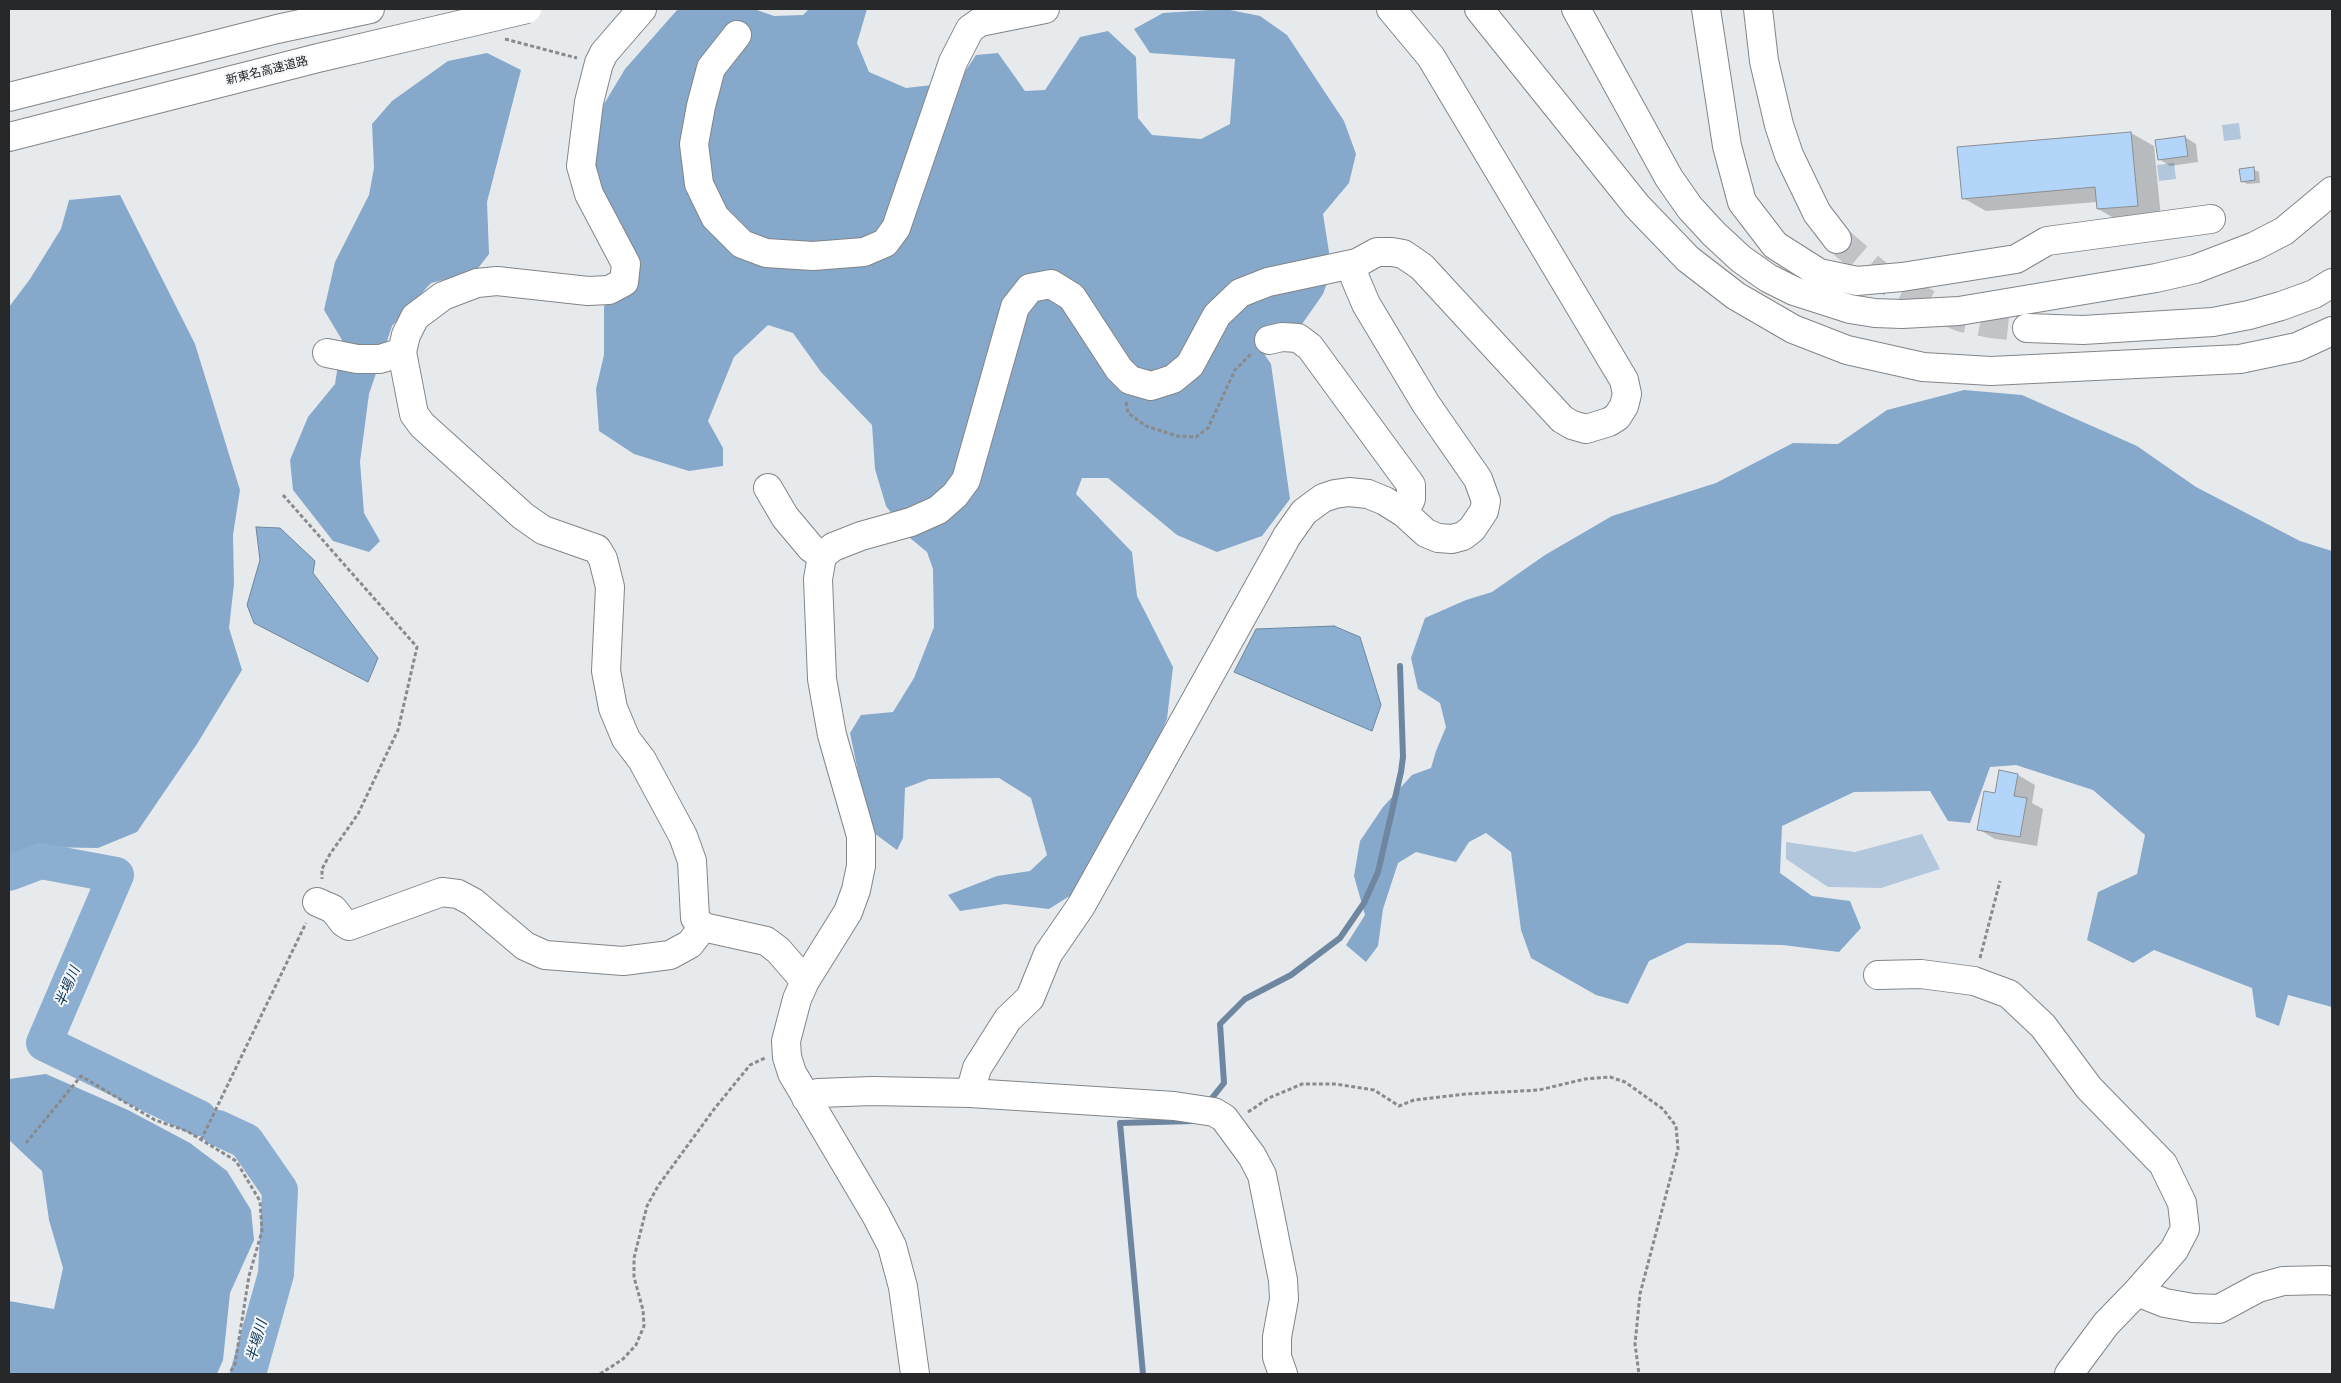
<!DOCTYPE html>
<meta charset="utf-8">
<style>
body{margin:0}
#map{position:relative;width:2341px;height:1383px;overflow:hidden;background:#e7eaed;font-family:Helvetica,sans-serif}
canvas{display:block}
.frame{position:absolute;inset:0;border:10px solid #272829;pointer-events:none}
</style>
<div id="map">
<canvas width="2341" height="1383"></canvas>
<div class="frame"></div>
</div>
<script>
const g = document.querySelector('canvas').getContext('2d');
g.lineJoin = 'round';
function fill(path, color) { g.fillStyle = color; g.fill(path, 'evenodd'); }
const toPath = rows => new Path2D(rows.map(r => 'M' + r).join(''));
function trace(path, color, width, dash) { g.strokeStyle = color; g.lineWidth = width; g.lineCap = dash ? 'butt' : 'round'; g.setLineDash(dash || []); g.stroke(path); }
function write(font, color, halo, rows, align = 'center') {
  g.font = font + ' Helvetica,"Noto Sans JP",sans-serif'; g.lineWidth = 4; g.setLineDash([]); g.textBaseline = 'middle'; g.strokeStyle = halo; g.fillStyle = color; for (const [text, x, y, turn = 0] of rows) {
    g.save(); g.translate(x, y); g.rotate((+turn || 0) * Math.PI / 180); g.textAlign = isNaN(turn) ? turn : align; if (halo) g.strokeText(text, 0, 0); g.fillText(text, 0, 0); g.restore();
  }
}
fill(toPath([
 [2239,123,2241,139,2224,141,2222,125],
 [2174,163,2176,179,2159,181,2157,165],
 [1922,834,1940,869,1881,888,1828,887,1786,859,1786,842,1855,852]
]), '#b2c7dc');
fill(toPath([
 [678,9,754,9,774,16,803,15,809,9,867,9,857,43,869,72,906,88,958,82,976,55,998,53,1025,91,1045,90,1080,37,1108,31,1136,57,1138,118,1152,135,1201,139,1230,124,1235,59,1150,53,1134,29,1163,13,1225,9,1260,16,1287,35,1344,121,1356,154,1349,183,1323,214,1329,252,1327,283,1323,294,1300,327,1256,342,1271,364,1290,499,1262,536,1217,552,1177,535,1108,478,1082,478,1076,494,1132,552,1137,596,1173,667,1167,719,1135,792,1076,892,1049,909,1005,904,960,911,948,895,997,876,1030,871,1047,855,1031,798,999,778,929,779,905,788,903,838,897,850,870,830,850,733,861,715,893,712,914,678,934,627,933,569,927,552,910,538,886,506,875,469,872,425,821,372,793,333,768,325,734,357,708,421,723,448,723,466,689,471,634,454,599,431,596,389,604,355,604,307,619,276,590,162,604,104,625,69],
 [487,53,521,70,487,202,489,254,475,272,431,283,392,326,369,394,360,462,364,513,380,541,369,552,333,541,293,490,290,460,308,417,335,384,342,340,324,310,335,262,369,195,374,168,372,124,392,101,448,61],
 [120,195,195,344,240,490,233,535,234,584,229,628,242,670,197,744,137,832,98,848,40,847,9,858,9,307,30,279,61,229,69,200],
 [1964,390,2022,395,2137,446,2196,487,2300,541,2332,551,2332,1007,2288,995,2279,1026,2256,1017,2252,988,2154,950,2133,963,2087,940,2098,892,2137,874,2145,835,2093,790,2016,765,1990,767,1970,823,1948,821,1930,791,1854,792,1782,826,1780,873,1812,896,1850,901,1861,928,1839,952,1783,945,1687,943,1649,961,1628,1004,1596,995,1531,958,1521,930,1511,852,1486,833,1469,842,1456,862,1416,852,1398,863,1383,909,1378,946,1366,962,1346,945,1365,915,1354,876,1360,841,1383,807,1412,775,1431,768,1436,751,1446,727,1440,703,1418,689,1411,658,1425,618,1466,600,1492,592,1545,555,1612,516,1716,483,1793,443,1838,444,1887,410],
 [46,1074,128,1110,190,1143,227,1171,251,1210,254,1240,230,1293,223,1360,217,1374,9,1374,9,1301,54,1309,63,1268,49,1220,42,1171,9,1140,9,1079]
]), '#86a8ca');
const water = toPath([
 [256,527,280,528,315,561,313,573,378,658,368,682,254,623,247,605,260,560,256,527],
 [1334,626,1360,637,1381,705,1372,731,1234,672,1256,629,1334,626]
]);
fill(water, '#8cafd1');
trace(water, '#6e869f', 1);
fill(toPath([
 [2131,133,2154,146,2161,218,2121,222,2098,209,2097,202,1986,211,1963,198,1959,148],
 [2185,137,2196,144,2198,162,2170,166,2159,159],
 [2253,169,2259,172,2260,183,2247,184,2242,181],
 [2018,775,2035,785,2032,803,2043,809,2037,846,1995,839,1978,829,1996,795]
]), '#0003');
trace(toPath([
 [1208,1103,1224,1083,1220,1024,1245,999,1291,975,1340,938,1364,903,1378,872,1401,772,1403,757,1400,666],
 [1143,1374,1120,1123,1194,1121]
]), '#6e869f', 6);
trace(toPath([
 [9,873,41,861,116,875,44,1043,199,1118],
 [218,1128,246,1141,280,1190,276,1274,248,1374]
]), '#8cafd1', 36);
const building = toPath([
 [2131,132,2138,206,2097,209,2095,187,1962,199,1957,147,2131,132],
 [2185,136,2188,156,2158,160,2155,140,2185,136],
 [2254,167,2255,180,2241,182,2239,169,2254,167],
 [1999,770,2018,774,2014,796,2027,798,2020,837,1977,830,1984,791,1995,793,1999,770]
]);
fill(building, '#b2d5f9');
trace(building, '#8b8e90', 1);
trace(toPath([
 [1837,239,1885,280,1936,308,1962,318,1991,324,2027,328]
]), '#c1c3c6', 28, [28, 14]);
const minor = toPath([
 [1479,9,1637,206,1688,259,1736,296,1793,329,1847,350,1923,367,1991,371,2240,359,2297,347,2332,331],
 [1706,9,1727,146,1742,202,1775,245,1819,273,1857,281,1902,277,2016,259,2047,241,2211,219],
 [737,35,711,68,701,106,694,144,699,184,715,217,742,244,766,253,813,256,864,252,885,243,896,228,953,62,970,29,980,22,1045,9],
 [1269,340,1282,337,1298,338,1310,347,1411,485,1411,499,1404,513],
 [402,352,406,335,415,317,443,296,477,283,497,281,588,291,609,290,624,282,626,264,589,194,581,166,589,102,599,63,604,53,642,9],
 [327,353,357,359,380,359,402,352,414,414,422,425,523,516,543,530,597,549,603,559,610,587,606,671,613,708,626,739,642,760,683,836,692,861,695,918,703,927,766,941,778,950,805,981,797,999,786,1041,787,1057,792,1073,876,1215,892,1246,903,1287,915,1374],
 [768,488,785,517,811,548,822,556],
 [317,902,333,909,344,923,349,926,442,892,458,894,473,902,525,946,545,955,623,961,670,955,690,944,703,927],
 [1878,975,1921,974,1974,981,2009,994,2043,1026,2089,1088,2163,1164,2182,1203,2185,1229,2174,1250,2137,1292,2165,1303,2193,1308,2219,1309,2258,1288,2283,1281,2326,1280,2332,1281],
 [805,981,848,912,856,890,861,866,861,836,832,735,822,679,818,579,822,556,833,547,861,536,911,522,938,510,955,495,966,480,1015,307,1030,288,1051,284,1072,297,1119,369,1130,380,1151,386,1173,379,1190,365,1217,315,1240,293,1268,282,1357,263],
 [970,1093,977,1068,1008,1019,1030,998,1048,954,1081,906,1287,536,1304,512,1323,498,1335,494,1349,492,1368,494,1385,501,1404,513,1426,533,1438,538,1452,539,1463,536,1472,529,1484,511,1486,501,1478,479,1426,404,1366,304,1355,278,1354,269,1357,263,1377,252,1392,252,1403,254,1412,260,1422,267,1562,419,1572,425,1586,429,1609,422,1617,417,1624,406,1627,394,1624,380,1431,57,1391,9],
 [806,1098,818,1093,872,1091,970,1093,1174,1106,1214,1112,1224,1118,1252,1156,1262,1175,1283,1280,1284,1299,1277,1337,1277,1357,1283,1374],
 [2069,1374,2106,1324,2137,1292]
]);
const highway = toPath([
 [1576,9,1669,178,1690,208,1714,234,1741,259,1768,278,1794,291,1850,309,1875,313,1902,314,1959,311,2156,278,2195,269,2255,246,2284,231,2332,191],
 [1758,9,1764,61,1779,125,1789,155,1817,213,1837,239],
 [9,97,277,29,370,9],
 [9,137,318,58,425,33],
 [2027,328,2083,330,2213,322,2249,315,2281,306,2314,294,2332,283]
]);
trace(minor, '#828588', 30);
trace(highway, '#828588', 30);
trace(toPath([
 [505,39,577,58],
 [1126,402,1128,413,1146,426,1177,436,1196,437,1208,428,1235,370,1251,354],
 [283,495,417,647,398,730,358,814,330,854,322,869,322,879],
 [1980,958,2000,881],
 [1248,1112,1269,1098,1302,1084,1335,1084,1374,1090,1399,1106,1414,1100,1466,1094,1539,1090,1585,1079,1610,1077,1625,1082,1663,1109,1676,1126,1678,1149,1640,1294,1635,1344,1639,1374],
 [201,1140,306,923],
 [26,1143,81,1076,155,1120,187,1131,236,1161,260,1201,262,1231,249,1276,235,1364,229,1374],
 [600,1374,623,1359,636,1345,644,1326,643,1310,634,1277,634,1258,647,1206,658,1186,715,1108,750,1065,765,1058]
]), '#888a8c', 3, [4, 2.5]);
trace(minor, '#fff', 28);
trace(highway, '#fff', 28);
const highwayBridge = toPath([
 [425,33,527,9]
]);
trace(highwayBridge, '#828588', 30, []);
trace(highwayBridge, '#fff', 28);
write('12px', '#272829', '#f4f7fa', [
 ["新東名高速道路",267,71,-14]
]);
write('italic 14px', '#0e3658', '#f4f7fa', [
 ["半場川",68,987,-67],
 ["半場川",257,1341,-74]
]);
</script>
